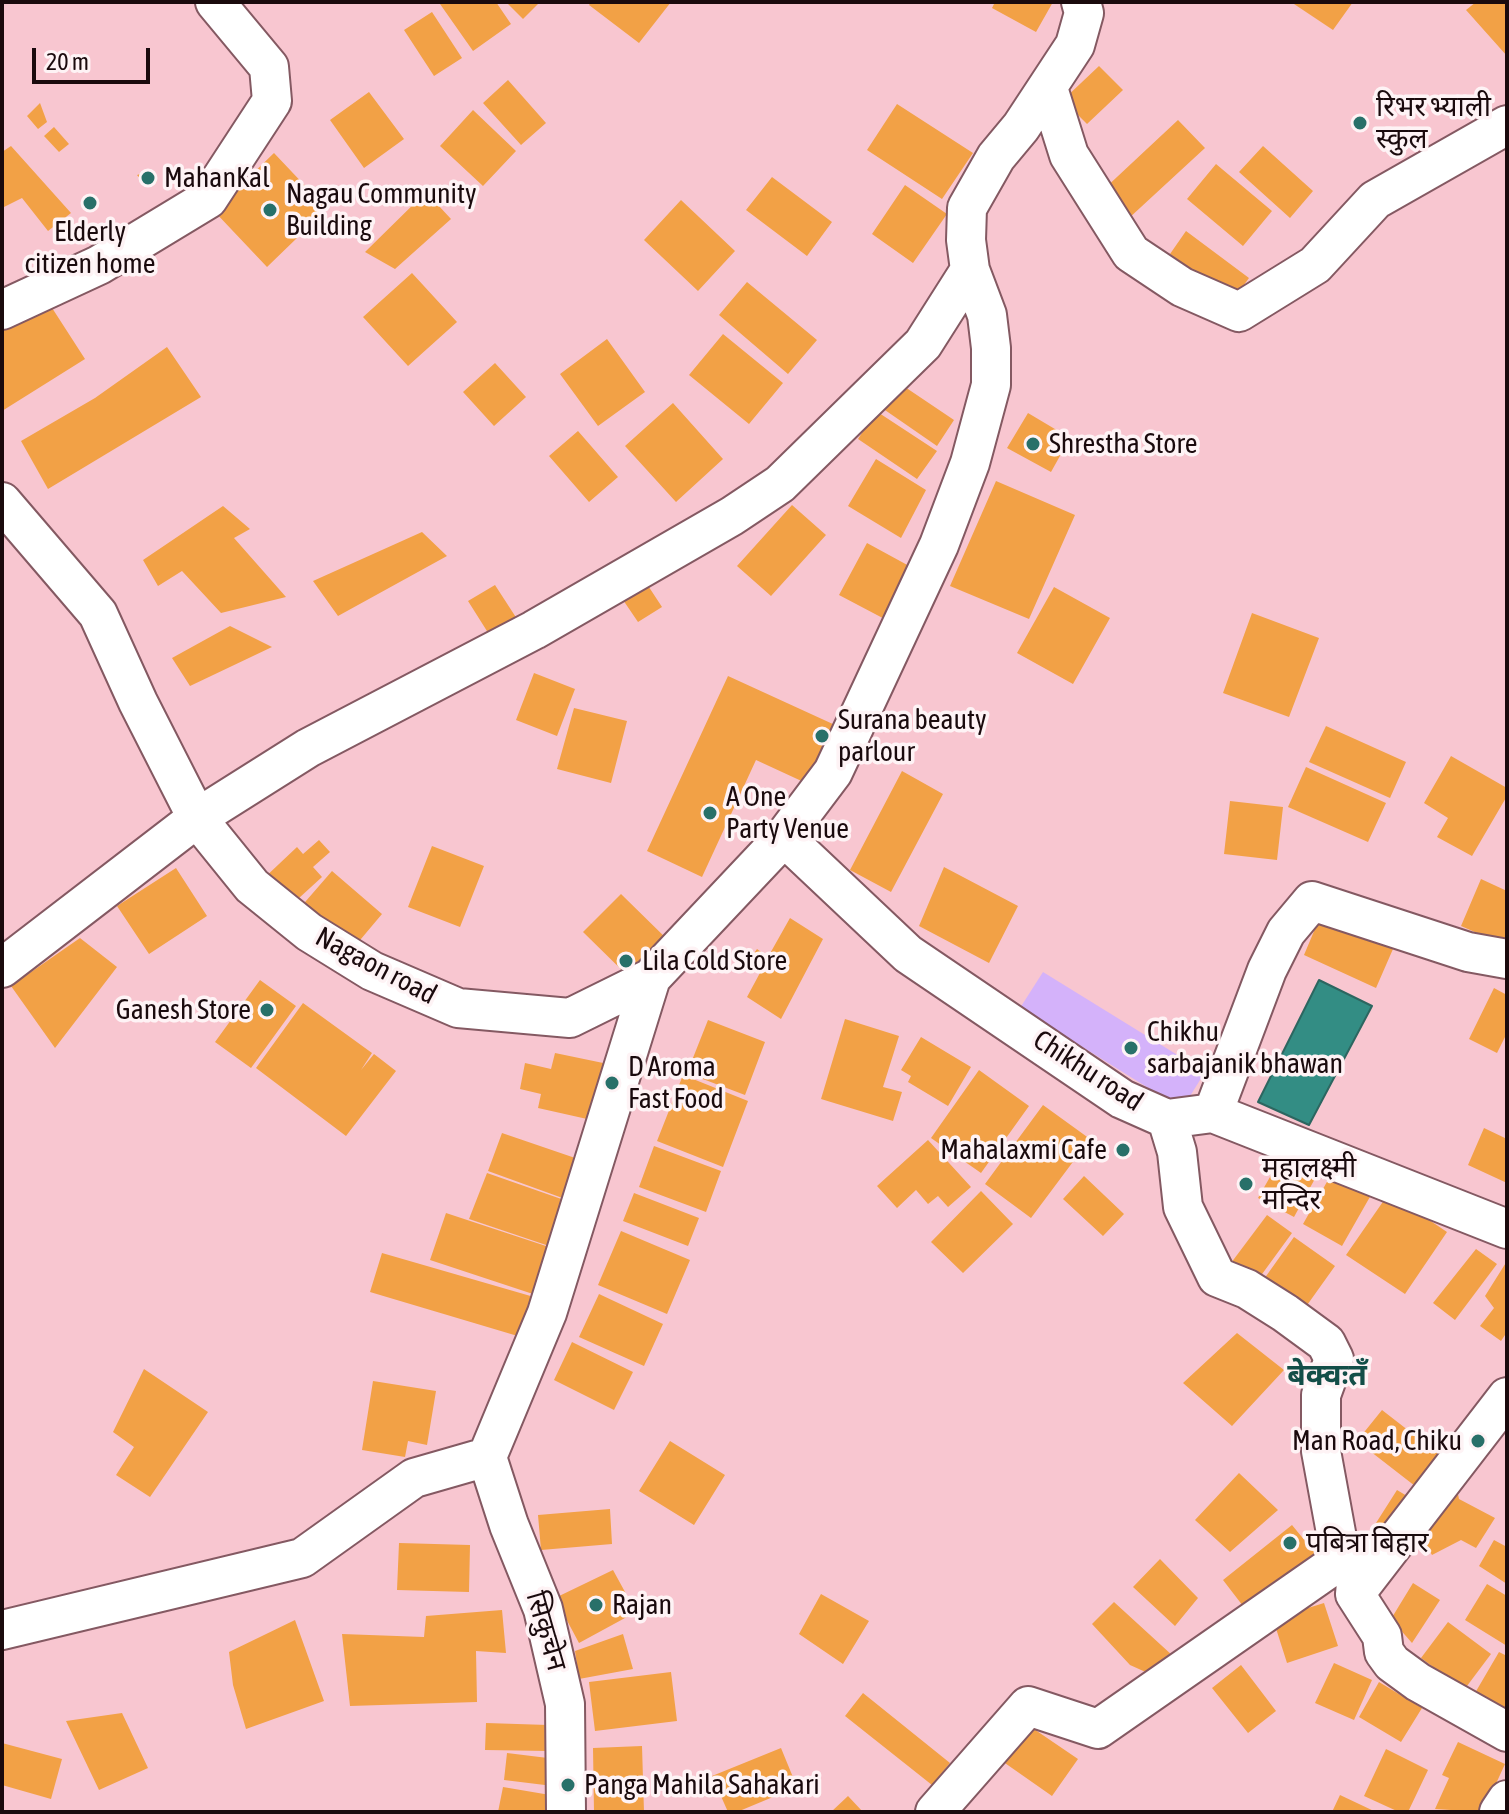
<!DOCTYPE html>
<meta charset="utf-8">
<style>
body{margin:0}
#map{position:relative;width:1509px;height:1814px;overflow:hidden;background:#f8c6d0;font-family:"Asap Condensed",sans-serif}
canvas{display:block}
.frame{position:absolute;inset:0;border:4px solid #1a0a0d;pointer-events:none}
.scale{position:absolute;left:32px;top:48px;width:118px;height:36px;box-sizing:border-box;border:4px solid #1a0a0d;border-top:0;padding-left:10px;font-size:24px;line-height:28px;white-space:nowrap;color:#1a0a0d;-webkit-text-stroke:6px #fef3f5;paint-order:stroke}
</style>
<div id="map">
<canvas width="1509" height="1814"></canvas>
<div class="frame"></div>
<div class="scale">20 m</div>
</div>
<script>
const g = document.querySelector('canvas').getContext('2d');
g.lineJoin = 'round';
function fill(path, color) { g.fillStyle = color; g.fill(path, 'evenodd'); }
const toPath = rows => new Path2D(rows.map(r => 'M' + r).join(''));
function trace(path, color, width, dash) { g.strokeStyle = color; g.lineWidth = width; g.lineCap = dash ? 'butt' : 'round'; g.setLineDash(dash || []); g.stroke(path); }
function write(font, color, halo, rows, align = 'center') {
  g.font = font + ' "Asap Condensed","Noto Sans Devanagari",sans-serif'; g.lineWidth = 7; g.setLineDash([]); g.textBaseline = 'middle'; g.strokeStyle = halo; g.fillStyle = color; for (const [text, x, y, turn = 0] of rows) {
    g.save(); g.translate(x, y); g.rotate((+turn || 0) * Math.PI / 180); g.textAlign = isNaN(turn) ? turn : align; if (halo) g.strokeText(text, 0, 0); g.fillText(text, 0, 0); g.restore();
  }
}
fill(toPath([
 [1043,972,1205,1072,1182,1109,1020,1008]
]), '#d4b2fa');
const water = toPath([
 [1319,980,1372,1006,1309,1125,1258,1102,1319,980]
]);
fill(water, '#338d84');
trace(water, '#2c6660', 2);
fill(toPath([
 [444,2,496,2,511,24,473,51,440,4],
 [506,2,540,2,523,19],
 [591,2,671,2,639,43,589,5],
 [995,2,1053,2,1036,32,992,8],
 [1291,2,1353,2,1333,30],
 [1476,2,1507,2,1507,56,1466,10],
 [432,12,462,58,434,76,404,30],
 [1099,66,1123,90,1087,124,1063,100],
 [508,80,546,123,521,145,483,103],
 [369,92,404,139,364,168,330,120],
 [40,103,47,122,38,129,27,116],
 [897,104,973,153,942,199,867,150],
 [473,110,516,151,483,186,440,146],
 [1178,120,1205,148,1128,219,1102,191],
 [54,127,69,144,59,152,44,136],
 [11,146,71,213,48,231,22,198,2,208,2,152],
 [1263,146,1313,191,1290,218,1239,172],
 [274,153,327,209,267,267,214,211],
 [1216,164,1272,211,1243,246,1187,199],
 [152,170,157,182,147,187,137,175],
 [772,177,832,222,807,256,746,210],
 [905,185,947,214,913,263,872,234],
 [426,192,451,219,395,269,365,252],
 [681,200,735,251,698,291,644,240],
 [1186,231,1249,278,1232,301,1170,254],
 [412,273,457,322,408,366,363,317],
 [747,282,817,340,788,374,719,315],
 [45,297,85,359,2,411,2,324],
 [723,334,783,383,749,424,689,375],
 [607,339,645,392,598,426,560,374],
 [167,347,201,397,48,489,21,441,95,398],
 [495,363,526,397,494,426,463,392],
 [899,383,954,420,937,446,882,408],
 [673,403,723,459,676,502,625,446],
 [876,411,937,451,917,479,858,439],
 [1028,413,1070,438,1051,472,1007,448],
 [578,431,618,477,589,502,549,456],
 [876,459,926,490,901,538,848,506],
 [996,481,1075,515,1029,619,950,586],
 [792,505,826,535,771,596,737,566],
 [223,506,250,529,234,538,286,597,221,613,182,571,158,586,143,560],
 [422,532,447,556,338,616,313,581],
 [867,543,922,573,894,624,839,595],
 [643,578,662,607,638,622,619,594],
 [495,585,519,622,492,639,468,601],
 [1054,587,1110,618,1073,684,1017,653],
 [1252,613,1319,638,1289,717,1223,693],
 [230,626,272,647,190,686,172,658],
 [534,673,575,689,557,736,516,720],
 [728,676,835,725,808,784,756,760,702,877,647,851],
 [574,708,627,721,611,783,557,769],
 [1326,726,1406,762,1390,798,1309,762],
 [1451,756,1507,788,1507,796,1472,856,1437,837,1448,818,1424,803],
 [1306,767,1386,803,1368,842,1288,807],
 [902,771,943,794,891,892,850,870],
 [1230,801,1283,807,1277,860,1224,854],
 [319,840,330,852,313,867,322,877,287,909,261,881,297,847,303,854],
 [432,846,484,866,460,927,408,907],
 [944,867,1018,906,989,963,919,926],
 [176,868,207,916,149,954,117,906],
 [332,871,382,914,350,952,299,909],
 [1481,879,1507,891,1507,946,1461,926],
 [621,894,672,944,634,982,583,932],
 [1320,917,1393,949,1376,988,1304,955],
 [790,918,823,939,781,1019,747,997,761,971,748,962,757,949,768,957],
 [80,938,117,967,55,1048,11,986],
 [260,980,296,1006,251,1068,215,1042],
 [1494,988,1507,995,1507,1033,1497,1053,1469,1039],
 [303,1003,372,1053,361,1070,374,1054,396,1071,346,1136,256,1068],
 [845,1019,899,1036,883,1087,902,1092,893,1121,821,1099],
 [708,1020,765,1042,745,1095,687,1073],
 [921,1037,971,1067,948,1106,908,1082,911,1076,901,1070],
 [555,1053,608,1064,596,1121,538,1108,541,1094,520,1089,525,1063,551,1069],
 [979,1070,1029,1106,981,1173,931,1138],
 [683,1075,748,1101,723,1167,657,1141],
 [1043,1105,1090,1139,1031,1218,985,1184],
 [1484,1128,1507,1139,1507,1183,1468,1165],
 [502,1133,581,1160,568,1200,488,1171],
 [928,1140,971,1187,948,1207,938,1196,928,1204,916,1190,897,1208,877,1186],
 [654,1146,721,1171,706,1212,639,1187],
 [1282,1156,1317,1175,1294,1217,1258,1198],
 [487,1173,567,1201,552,1247,469,1219],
 [1332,1173,1371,1195,1342,1246,1303,1224],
 [1084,1176,1124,1214,1103,1236,1063,1199],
 [981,1191,1013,1224,963,1273,931,1242],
 [634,1193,699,1218,688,1246,623,1221],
 [1389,1193,1447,1232,1405,1294,1346,1255],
 [446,1213,552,1248,536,1295,430,1260],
 [1267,1215,1292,1233,1257,1281,1231,1263],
 [621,1231,690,1260,667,1314,598,1285],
 [1294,1237,1335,1266,1305,1308,1264,1279],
 [1476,1249,1497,1264,1455,1320,1433,1303],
 [382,1253,534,1297,521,1337,370,1292],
 [1507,1261,1507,1332,1501,1341,1480,1326,1494,1308,1485,1296],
 [599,1294,663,1324,644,1366,579,1337],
 [1237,1333,1284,1370,1232,1426,1183,1383],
 [572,1342,633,1372,614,1410,554,1380],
 [144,1369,208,1412,150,1497,116,1475,134,1447,113,1432],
 [373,1381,436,1391,427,1445,408,1441,405,1457,362,1450],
 [1382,1410,1440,1455,1415,1486,1357,1441],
 [670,1441,725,1475,694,1525,639,1491],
 [1239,1473,1278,1510,1230,1552,1195,1520],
 [1397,1490,1422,1505,1393,1549,1369,1534],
 [1458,1494,1459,1499,1495,1518,1476,1548,1461,1540,1432,1555,1417,1529],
 [610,1509,612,1544,541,1550,538,1515],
 [1292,1525,1315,1553,1243,1606,1223,1580],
 [1494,1540,1507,1547,1507,1584,1479,1566],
 [399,1543,470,1545,469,1592,397,1590],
 [1160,1559,1198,1598,1175,1626,1133,1587],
 [613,1570,636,1612,579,1643,555,1598],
 [1413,1583,1440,1600,1412,1643,1391,1619],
 [1487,1584,1507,1596,1507,1646,1465,1620],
 [821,1594,869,1621,843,1664,799,1634],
 [1114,1602,1173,1656,1150,1674,1130,1665,1092,1624],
 [1324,1603,1338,1646,1287,1663,1273,1619],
 [502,1610,506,1653,476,1651,477,1702,350,1706,342,1634,424,1637,426,1616],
 [295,1620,324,1701,246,1729,233,1685,229,1652],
 [1448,1622,1491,1654,1464,1690,1421,1658],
 [623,1634,633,1669,579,1679,575,1651],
 [1499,1652,1507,1656,1506,1712,1475,1693],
 [1334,1663,1372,1680,1354,1720,1315,1703],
 [1241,1665,1276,1711,1248,1733,1212,1688],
 [671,1672,677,1721,595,1731,589,1682],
 [1379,1682,1422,1708,1401,1742,1359,1717],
 [863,1693,950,1763,932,1785,845,1716],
 [122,1713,148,1768,99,1790,66,1721],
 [486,1723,548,1725,548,1751,485,1750],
 [1028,1725,1078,1759,1052,1796,1002,1761],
 [1458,1742,1505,1764,1483,1812,1435,1809,1449,1778,1442,1775],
 [2,1743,62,1759,51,1799,2,1785],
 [642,1746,644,1812,594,1812,593,1748],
 [781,1748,797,1787,737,1812,728,1812,712,1776],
 [1386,1749,1428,1770,1408,1812,1399,1812,1364,1796],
 [507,1753,556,1759,553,1786,504,1780],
 [503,1787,556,1796,553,1812,498,1812],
 [1340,1795,1376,1812,1332,1812],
 [848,1796,863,1812,831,1812]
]), '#f2a146');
const minor = toPath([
 [1048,88,1069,155,1131,253,1182,287,1239,312,1315,265,1375,200,1507,125],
 [2,310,99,265,208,199,272,101,269,67,215,2],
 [2,502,98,614,138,702,197,818,252,886,309,932,372,971,458,1008,570,1018,651,978,547,1313,487,1457],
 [784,837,833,772,939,545,970,463,991,385,991,348,987,315,970,270,966,240,967,208,996,157,1021,127,1075,45,1084,13,1081,2],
 [2,968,197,818,308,748,534,630,732,516,780,484,923,344,970,270],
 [651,978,784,837,908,954,1122,1099,1167,1119,1213,1113,1267,970,1286,932,1312,901,1468,952,1507,959],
 [1213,1113,1507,1229],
 [1167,1119,1177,1152,1183,1207,1217,1277,1247,1289,1285,1313,1326,1343,1334,1359,1321,1395,1321,1451,1341,1560,1359,1552],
 [487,1457,509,1525,543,1609,565,1704,566,1812],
 [1359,1552,1355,1594,1382,1636,1384,1652,1392,1663,1418,1682,1507,1732],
 [1355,1594,1507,1397],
 [2,1630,302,1558,414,1478,487,1457],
 [935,1812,1028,1706,1098,1729,1341,1560],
 [1499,1812,1507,1800]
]);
trace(minor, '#845962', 42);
trace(minor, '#fff', 38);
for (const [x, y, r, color] of [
 [1360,123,8,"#287069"],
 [148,178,8,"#287069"],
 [90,203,8,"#287069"],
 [270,210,8,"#287069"],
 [1033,444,8,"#287069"],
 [822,736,8,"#287069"],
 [710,813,8,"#287069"],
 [626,961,8,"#287069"],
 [267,1010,8,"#287069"],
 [1131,1048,8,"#287069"],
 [612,1083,8,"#287069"],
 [1123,1150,8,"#287069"],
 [1246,1184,8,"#287069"],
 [1478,1441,8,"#287069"],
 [1290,1543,8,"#287069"],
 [596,1605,8,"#287069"],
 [568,1785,8,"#287069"]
]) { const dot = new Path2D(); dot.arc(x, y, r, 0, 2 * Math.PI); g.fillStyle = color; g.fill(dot); trace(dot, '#fef3f5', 3); }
write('28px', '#1a0a0d', '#fef3f5', [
 ["रिभर भ्याली",1376,107],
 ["स्कुल",1376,139],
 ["MahanKal",164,178],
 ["Nagau Community",286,194],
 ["Building",286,226],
 ["Elderly",90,232,"center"],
 ["citizen home",90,264,"center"],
 ["Shrestha Store",1049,444],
 ["Surana beauty",838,720],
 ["parlour",838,752],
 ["A One",726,797],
 ["Party Venue",726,829],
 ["Lila Cold Store",642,961],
 ["Ganesh Store",251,1010,"right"],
 ["Chikhu",1147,1032],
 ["sarbajanik bhawan",1147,1064],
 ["D Aroma",628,1067],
 ["Fast Food",628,1099],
 ["Mahalaxmi Cafe",1107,1150,"right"],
 ["महालक्ष्मी",1262,1168],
 ["मन्दिर",1262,1200],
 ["Man Road, Chiku",1462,1441,"right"],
 ["पबित्रा बिहार",1306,1543],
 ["Rajan",612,1605],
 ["Panga Mahila Sahakari",584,1785]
], 'left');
write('28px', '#1a0a0d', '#fef3f5', [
 ["Nagaon road",376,966,28],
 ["Chikhu road",1088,1071,33],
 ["सिकुचेन",546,1631,74]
]);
write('bold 30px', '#134e48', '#fef3f5', [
 ["बेक्वःतँ",1327,1376]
]);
</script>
